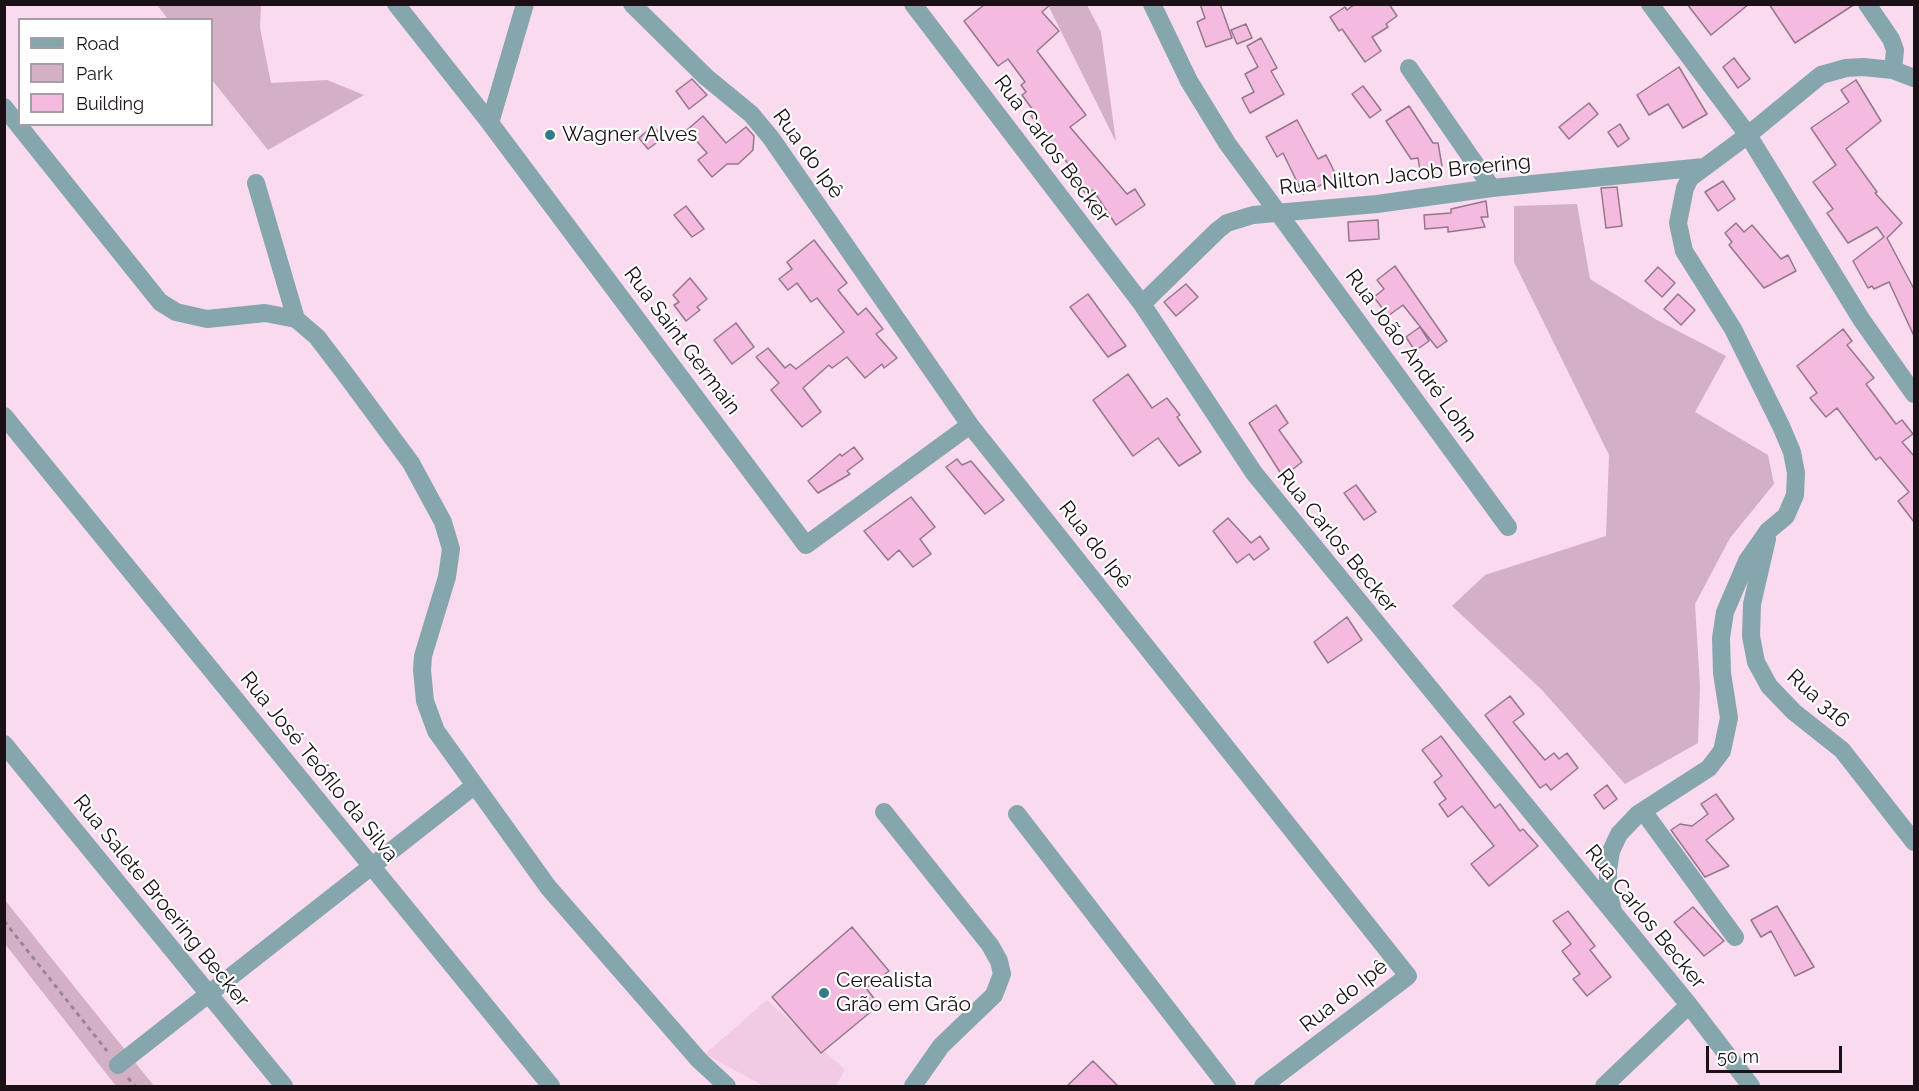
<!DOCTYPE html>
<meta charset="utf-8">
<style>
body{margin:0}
#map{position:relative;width:1919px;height:1091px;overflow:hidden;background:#f9daee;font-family:Raleway,sans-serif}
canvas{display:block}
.frame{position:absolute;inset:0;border:6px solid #1a1016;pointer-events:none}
.legend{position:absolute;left:18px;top:18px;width:195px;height:108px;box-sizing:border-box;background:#fff;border:2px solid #a39fa2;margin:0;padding:8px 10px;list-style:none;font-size:18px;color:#1a1016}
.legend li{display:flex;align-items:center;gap:12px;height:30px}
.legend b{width:30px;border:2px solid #a39fa2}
.scale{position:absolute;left:1706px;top:1046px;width:136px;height:27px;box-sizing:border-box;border:3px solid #1a1016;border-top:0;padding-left:8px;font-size:18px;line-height:21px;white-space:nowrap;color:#1a1016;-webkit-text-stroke:4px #fff;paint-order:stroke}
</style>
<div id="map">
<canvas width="1919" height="1091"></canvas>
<div class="frame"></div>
<ul class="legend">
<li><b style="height:8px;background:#86a6ad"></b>Road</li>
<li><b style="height:16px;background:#d4b0c7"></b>Park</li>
<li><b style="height:16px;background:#f4bae0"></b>Building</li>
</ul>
<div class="scale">50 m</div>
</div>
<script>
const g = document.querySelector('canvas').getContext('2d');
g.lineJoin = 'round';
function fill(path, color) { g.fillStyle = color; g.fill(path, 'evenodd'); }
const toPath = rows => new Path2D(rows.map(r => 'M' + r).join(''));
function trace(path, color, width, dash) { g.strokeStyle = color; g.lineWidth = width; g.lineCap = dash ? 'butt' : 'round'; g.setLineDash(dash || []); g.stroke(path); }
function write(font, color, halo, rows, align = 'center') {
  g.font = font + ' Raleway,sans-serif'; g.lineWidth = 4.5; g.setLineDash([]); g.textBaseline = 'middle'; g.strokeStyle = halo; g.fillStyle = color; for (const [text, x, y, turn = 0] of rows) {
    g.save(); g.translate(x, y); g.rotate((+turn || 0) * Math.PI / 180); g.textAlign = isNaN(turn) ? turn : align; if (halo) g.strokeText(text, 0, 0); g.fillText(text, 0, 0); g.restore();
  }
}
fill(toPath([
 [767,1000,845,1070,836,1086,764,1086,705,1054]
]), '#f1cbe3');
fill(toPath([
 [157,5,261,5,260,28,271,83,327,80,364,95,268,150,212,80,212,20,168,19],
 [1048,5,1087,5,1101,32,1116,142],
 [1577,204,1590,279,1657,320,1726,356,1695,412,1768,455,1774,484,1730,538,1695,604,1700,686,1698,743,1625,784,1542,690,1452,606,1485,575,1606,536,1609,455,1514,262,1514,206],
 [4,899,154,1086,116,1086,5,944]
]), '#d4b0c7');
const building = toPath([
 [985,4,1051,4,1042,12,1059,31,1037,51,1086,115,1070,127,1127,194,1135,189,1145,205,1116,225,1093,190,1087,195,1076,182,1080,179,1031,116,1035,113,1022,95,1026,92,1021,85,1025,82,1008,59,998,66,964,21,985,4],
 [1200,4,1220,4,1232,38,1206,47,1197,22,1205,18,1200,4],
 [1355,4,1389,4,1397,16,1386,24,1388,27,1372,37,1381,51,1365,62,1342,29,1339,31,1330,17,1345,7,1347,10,1355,4],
 [1687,4,1749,4,1711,35,1687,4],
 [1769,4,1855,4,1795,43,1769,4],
 [1246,24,1252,38,1237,44,1231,30,1246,24],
 [1261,38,1277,68,1271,71,1284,94,1250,113,1242,98,1254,92,1245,74,1258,67,1247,46,1261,38],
 [1734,58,1750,79,1738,88,1723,67,1734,58],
 [1679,67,1707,114,1683,128,1668,104,1649,115,1637,95,1679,67],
 [692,79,707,95,689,109,676,91,692,79],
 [1856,80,1881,121,1846,149,1877,192,1875,193,1902,223,1887,238,1914,289,1914,336,1889,282,1874,289,1872,286,1868,288,1853,261,1884,237,1877,227,1848,243,1827,213,1833,209,1813,182,1836,165,1811,128,1849,102,1841,90,1856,80],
 [1363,86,1381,110,1370,118,1352,94,1363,86],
 [1589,103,1598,114,1569,139,1559,127,1589,103],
 [1409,106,1433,143,1438,143,1442,166,1420,170,1418,158,1411,159,1386,121,1409,106],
 [703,116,726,143,746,127,754,136,753,150,750,153,738,164,727,164,712,177,698,160,707,153,687,130,703,116],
 [1297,120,1318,159,1326,155,1337,177,1303,194,1283,153,1277,157,1266,137,1297,120],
 [1620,124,1629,139,1618,147,1608,132,1620,124],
 [653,126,663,138,648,149,639,138,653,126],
 [1723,181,1735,199,1718,211,1705,192,1723,181],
 [1617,187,1622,226,1606,228,1601,188,1617,187],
 [1486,201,1488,217,1481,217,1485,227,1448,232,1448,227,1425,229,1424,215,1451,213,1451,209,1486,201],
 [686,206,704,229,692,237,674,215,686,206],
 [1378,220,1379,239,1349,241,1348,222,1378,220],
 [1736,223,1744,232,1752,225,1781,259,1788,255,1796,271,1764,288,1729,245,1732,242,1725,233,1736,223],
 [814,240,847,283,838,290,858,315,866,308,883,329,876,334,897,358,884,368,882,364,865,378,847,357,832,368,829,365,803,388,821,412,802,427,771,390,779,383,756,357,768,348,785,368,790,364,796,369,844,332,817,298,811,302,797,283,788,290,779,279,792,269,787,262,814,240],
 [1395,266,1447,341,1437,348,1403,305,1388,316,1374,297,1384,289,1377,280,1395,266],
 [1658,267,1675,283,1662,297,1645,281,1658,267],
 [690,278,707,299,697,307,700,310,686,321,674,305,679,302,673,295,690,278],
 [1186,284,1198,297,1176,316,1164,302,1186,284],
 [1088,294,1126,346,1108,357,1070,307,1088,294],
 [1678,294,1695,310,1681,325,1664,309,1678,294],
 [736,323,754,347,732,364,714,340,736,323],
 [1420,327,1429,341,1415,351,1406,337,1420,327],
 [1843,329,1852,341,1847,345,1874,378,1866,384,1896,424,1902,420,1913,434,1902,442,1914,456,1914,522,1898,501,1909,492,1880,457,1876,460,1837,408,1826,417,1810,398,1817,393,1797,366,1843,329],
 [1128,374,1152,408,1167,398,1180,415,1177,417,1201,452,1179,466,1158,438,1133,456,1093,400,1128,374],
 [1276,405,1288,423,1279,430,1302,462,1283,477,1249,423,1276,405],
 [854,447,863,459,847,471,850,474,818,493,808,481,840,454,842,456,854,447],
 [957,459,962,465,971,461,1004,500,985,514,946,467,957,459],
 [1356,485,1376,512,1364,520,1344,493,1356,485],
 [911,497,935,527,920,539,931,554,913,567,899,550,888,560,864,531,911,497],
 [1228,518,1251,543,1260,536,1269,549,1254,560,1249,554,1237,563,1213,531,1228,518],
 [1347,617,1362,640,1328,663,1314,642,1347,617],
 [1510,696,1524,714,1513,722,1545,760,1554,753,1559,759,1567,753,1578,768,1551,790,1546,784,1540,788,1485,715,1510,696],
 [1441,736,1495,808,1500,804,1520,831,1523,829,1538,846,1489,886,1471,864,1494,846,1462,806,1448,817,1439,804,1446,799,1434,782,1442,776,1422,750,1441,736],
 [1607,785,1617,799,1604,809,1594,795,1607,785],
 [1716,794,1734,819,1706,840,1729,866,1705,877,1671,830,1680,824,1692,826,1708,814,1701,804,1716,794],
 [1777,906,1814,967,1795,976,1771,931,1761,937,1751,920,1777,906],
 [1693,907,1724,941,1704,956,1674,922,1693,907],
 [1568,911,1595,946,1590,950,1611,977,1587,996,1573,979,1580,974,1562,951,1571,944,1553,921,1568,911],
 [852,927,889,971,866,988,879,1005,821,1053,772,997,852,927],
 [1093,1061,1118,1086,1067,1086,1093,1061]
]);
fill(building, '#f4bae0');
trace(building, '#94778a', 1.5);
trace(toPath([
 [4,921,107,1051],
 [128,1078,135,1086]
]), '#9b8593', 3, [4.5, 4.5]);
trace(toPath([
 [396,4,490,123,806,545,970,425],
 [632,4,706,77,751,114,771,138,970,425,1408,976,1263,1086],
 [913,4,1142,304,1254,473,1689,1005,1751,1086],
 [1152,4,1189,81,1227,143,1508,527],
 [1650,4,1748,135,1861,319,1914,394],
 [1867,4,1891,39,1895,50,1893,70],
 [1409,68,1492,188],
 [4,107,160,302,176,312,207,319,265,313,296,319,317,337,346,375,411,463,443,522,451,549,447,577,423,656,422,670,425,701,436,731,548,887,699,1060,727,1086],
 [490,123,525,4],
 [256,183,296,319],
 [1142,304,1218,230,1227,223,1253,215,1377,204,1492,188,1704,167],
 [4,416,551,1086],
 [1767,539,1752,604,1751,636,1756,662,1769,686,1794,712,1842,750,1914,842],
 [4,744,284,1086],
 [1643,811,1735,937],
 [884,812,990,945,999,961,1002,974,994,995,941,1046,913,1086],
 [1017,814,1227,1086],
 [1613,911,1608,892,1608,870,1611,851,1619,834,1638,814,1709,768,1722,751,1729,718,1722,673,1721,638,1725,612,1747,561,1768,531,1786,516,1795,495,1796,473,1792,452,1781,426,1733,329,1684,251,1678,223,1685,188,1690,178,1748,135,1821,75,1846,68,1863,67,1893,70,1914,78],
 [118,1065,474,786],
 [1604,1086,1689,1005]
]), '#86a6ad', 18);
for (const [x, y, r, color] of [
 [550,135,6,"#357a88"],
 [824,993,6,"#357a88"]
]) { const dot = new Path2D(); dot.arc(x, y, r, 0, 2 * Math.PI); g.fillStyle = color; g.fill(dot); trace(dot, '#fff', 2); }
write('21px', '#1a1016', '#fff', [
 ["Wagner Alves",562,135],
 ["Cerealista",836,981],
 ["Grão em Grão",836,1005]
], 'left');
write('21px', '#1a1016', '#fff', [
 ["Rua Carlos Becker",1052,149,53],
 ["Rua do Ipê",808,154,54],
 ["Rua Nilton Jacob Broering",1405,175,-6],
 ["Rua Saint Germain",682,341,53],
 ["Rua João André Lohn",1411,356,54],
 ["Rua Carlos Becker",1337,541,51],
 ["Rua do Ipê",1095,545,52],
 ["Rua 316",1818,699,42],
 ["Rua José Teófilo da Silva",319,767,51],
 ["Rua Salete Broering Becker",161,901,51],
 ["Rua Carlos Becker",1645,917,51],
 ["Rua do Ipê",1344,996,-38]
]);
</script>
